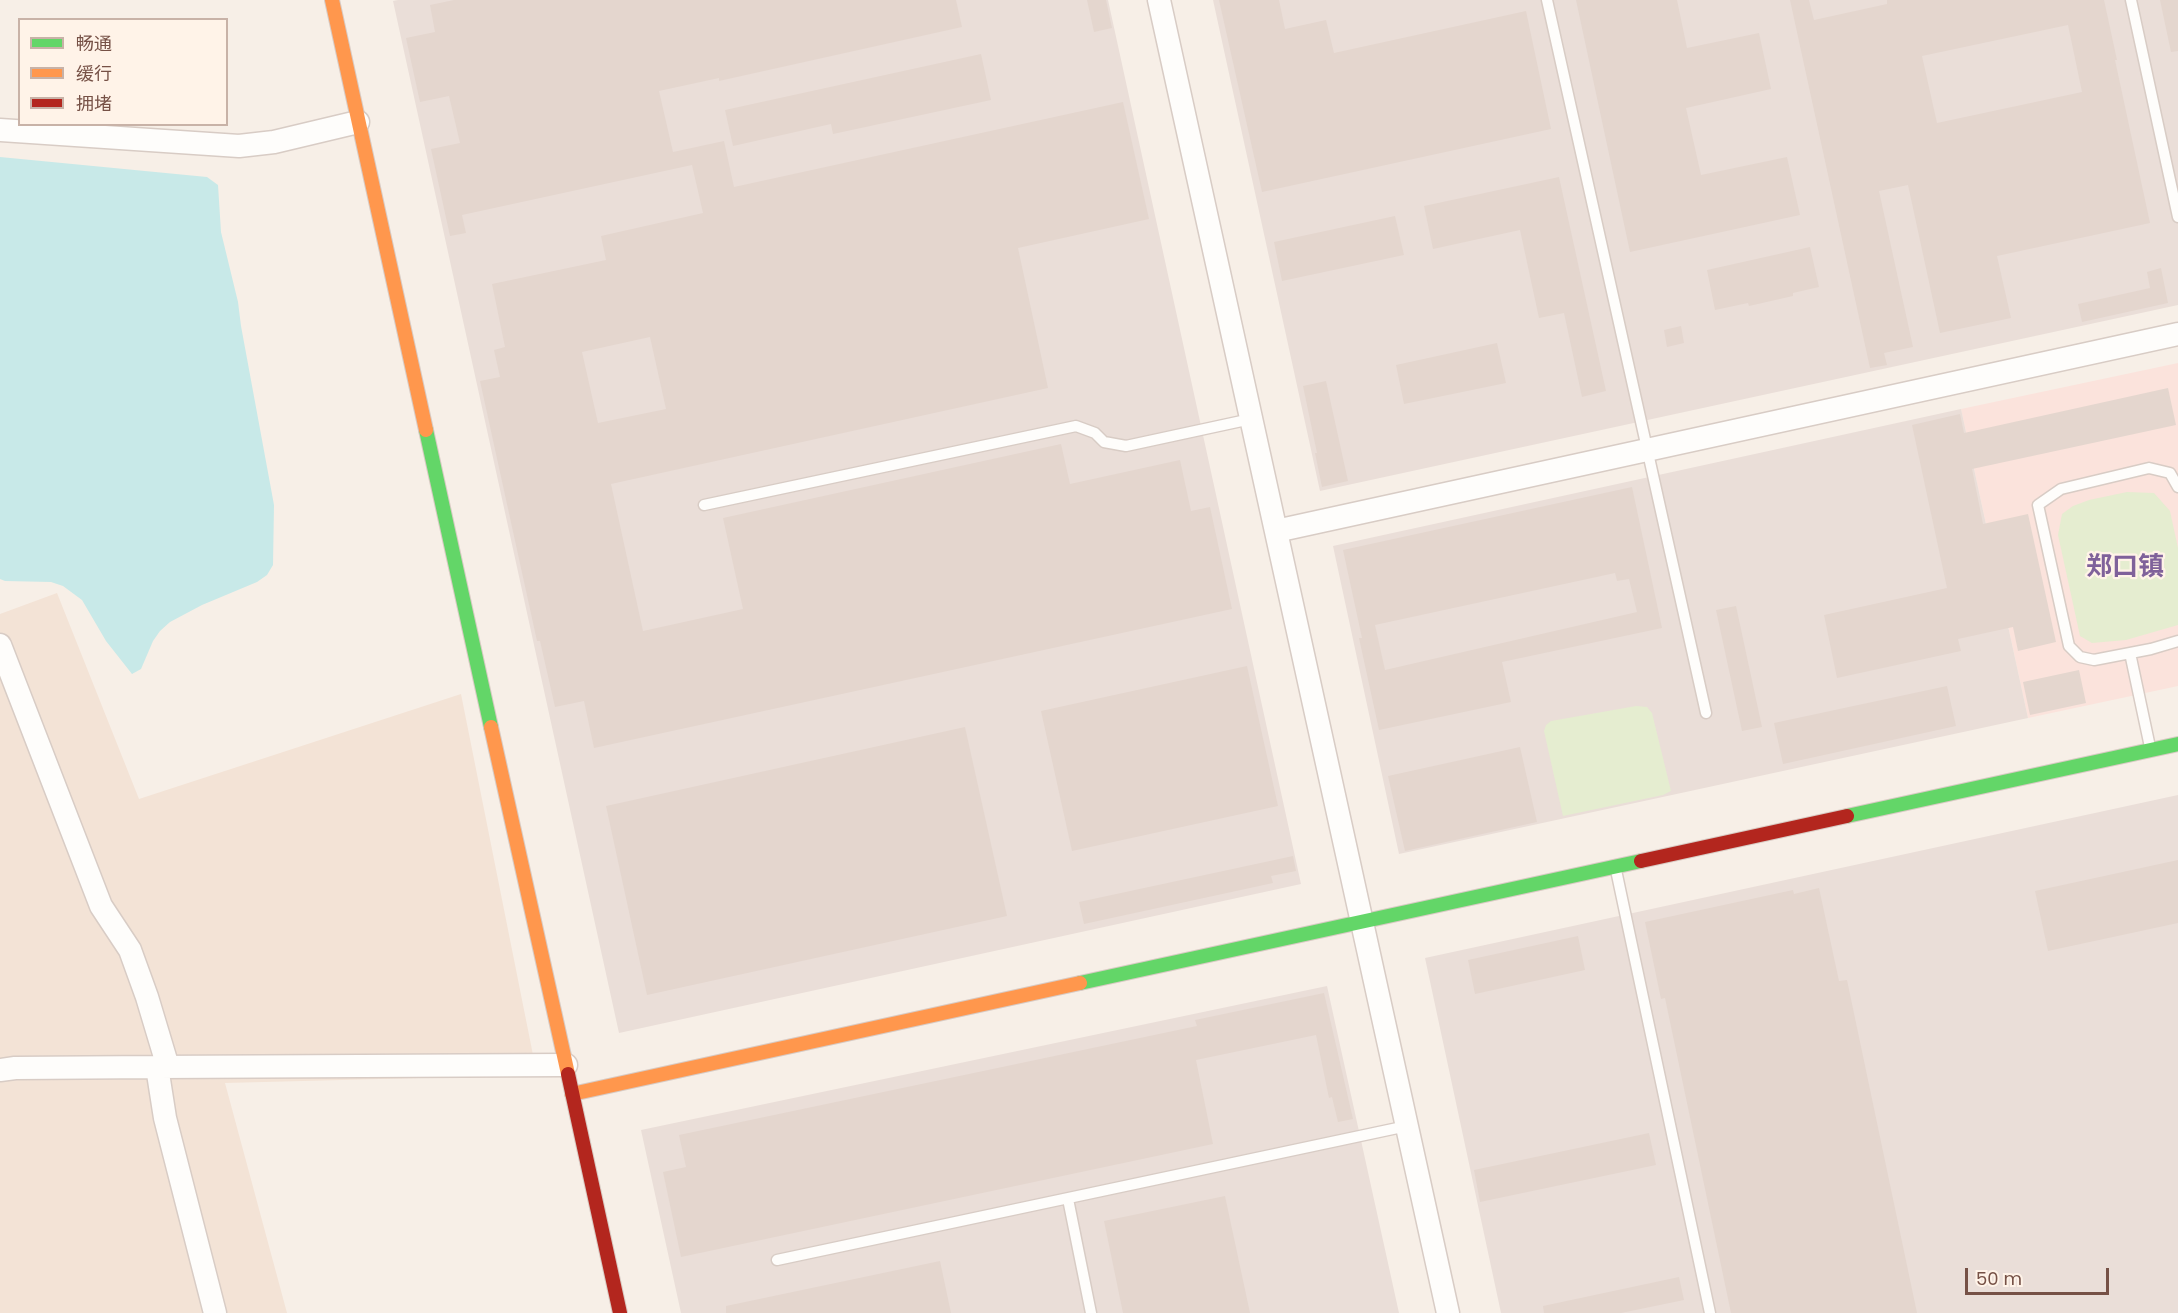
<!DOCTYPE html>
<meta charset="utf-8">
<style>
body{margin:0}
#map{position:relative;width:2178px;height:1313px;overflow:hidden;background:#f7efe7;font-family:Poppins,"Noto Sans SC",sans-serif}
canvas{display:block}
.legend{position:absolute;left:18px;top:18px;width:210px;height:108px;box-sizing:border-box;background:#fff3e8;border:2px solid #c8b2a7;margin:0;padding:8px 10px;list-style:none;font-size:18px;color:#765146}
.legend li{display:flex;align-items:center;gap:12px;height:30px}
.legend b{width:30px;border:2px solid #c8b2a7}
.scale{position:absolute;left:1965px;top:1268px;width:144px;height:27px;box-sizing:border-box;border:3px solid #765146;border-top:0;padding-left:8px;font-size:18px;line-height:21px;white-space:nowrap;color:#765146;-webkit-text-stroke:4px #fff3e8;paint-order:stroke}
</style>
<div id="map">
<canvas width="2178" height="1313"></canvas>
<ul class="legend">
<li><b style="height:8px;background:#63d668"></b>畅通</li>
<li><b style="height:8px;background:#ff974d"></b>缓行</li>
<li><b style="height:8px;background:#b3261e"></b>拥堵</li>
</ul>
<div class="scale">50 m</div>
</div>
<script>
const g = document.querySelector('canvas').getContext('2d');
g.lineJoin = 'round';
function fill(path, color) { g.fillStyle = color; g.fill(path, 'evenodd'); }
const toPath = rows => new Path2D(rows.map(r => 'M' + r).join(''));
function trace(path, color, width, dash) { g.strokeStyle = color; g.lineWidth = width; g.lineCap = dash ? 'butt' : 'round'; g.setLineDash(dash || []); g.stroke(path); }
function write(font, color, halo, rows, align = 'center') {
  g.font = font + ' Poppins,"Noto Sans SC",sans-serif'; g.lineWidth = 4.5; g.setLineDash([]); g.textBaseline = 'middle'; g.strokeStyle = halo; g.fillStyle = color; for (const [text, x, y, turn = 0] of rows) {
    g.save(); g.translate(x, y); g.rotate((+turn || 0) * Math.PI / 180); g.textAlign = isNaN(turn) ? turn : align; if (halo) g.strokeText(text, 0, 0); g.fillText(text, 0, 0); g.restore();
  }
}
fill(toPath([
 [57,593,139,799,461,694,537,1075,225,1083,287,1313,0,1313,0,614]
]), '#f3e3d6');
fill(toPath([
 [2178,363,2178,686,2028,718,1961,409]
]), '#fbe3dc');
fill(toPath([
 [398,0,1108,0,1301,884,619,1033,393,1],
 [1213,0,2178,0,2178,305,1320,491],
 [1961,409,2028,718,1399,854,1333,546],
 [2178,795,2178,1313,1501,1313,1425,958],
 [1327,986,1399,1313,681,1313,641,1130]
]), '#eaded8');
fill(toPath([
 [2127,492,2154,493,2170,511,2178,548,2178,625,2126,640,2092,643,2080,636,2058,535,2062,514,2073,506,2089,500],
 [1636,706,1647,707,1652,713,1671,791,1663,795,1563,816,1544,731,1546,725,1551,721]
]), '#e5edd0');
fill(toPath([
 [0,157,207,177,218,185,221,232,238,302,241,326,274,505,273,565,267,575,257,582,202,605,170,622,160,631,153,641,141,669,132,674,106,641,82,600,63,586,51,582,5,581,0,579]
]), '#c8e9e8');
fill(toPath([
 [454,0,956,0,962,27,719,81,719,78,659,91,673,152,724,141,734,187,1123,102,1149,219,1018,248,1048,388,611,484,643,631,743,609,723,518,1061,444,1070,484,1180,460,1191,511,1210,507,1232,609,594,748,584,701,555,707,540,641,537,641,480,381,500,377,494,350,505,347,492,284,606,260,601,236,703,213,692,165,462,215,466,233,450,236,431,149,460,143,449,96,420,102,406,38,435,32,430,5],
 [650,337,666,409,598,423,582,352],
 [1087,0,1106,0,1112,28,1094,32],
 [1219,0,1279,0,1285,29,1326,20,1334,53,1526,11,1551,129,1262,192],
 [1576,0,1677,0,1687,48,1759,33,1771,89,1686,108,1701,175,1787,157,1800,215,1630,252],
 [1790,0,1809,0,1814,20,1887,4,1887,0,2104,0,2117,60,2115,60,2150,223,1997,256,2011,318,1940,333,1908,185,1879,191,1913,347,1884,353,1887,365,1870,368],
 [2068,25,2082,92,1937,123,1922,56],
 [2160,0,2178,0,2178,51,2171,52],
 [981,54,991,100,833,134,831,124,733,146,725,110],
 [1559,177,1606,391,1582,397,1564,313,1539,318,1520,230,1433,249,1424,206],
 [1395,216,1404,255,1282,281,1274,242],
 [1810,247,1819,287,1793,293,1793,296,1749,306,1748,303,1715,310,1707,270],
 [2161,268,2168,303,2082,322,2078,304,2150,288,2147,272],
 [1681,326,1684,343,1667,347,1664,330],
 [1497,343,1506,383,1404,404,1396,365],
 [1326,381,1348,481,1322,487,1315,453,1317,453,1303,386],
 [2168,388,2176,425,1972,469,1983,524,2028,514,2056,642,2018,651,2013,627,1958,639,1961,651,1837,678,1824,615,1947,588,1912,425,1960,414,1964,433],
 [1632,487,1662,628,1502,662,1511,702,1379,730,1359,638,1362,638,1343,550],
 [1615,573,1617,581,1629,579,1637,612,1385,670,1375,625],
 [1736,606,1762,727,1742,731,1716,610],
 [1247,666,1278,806,1072,851,1041,711],
 [2079,670,2086,703,2030,715,2023,682],
 [1947,686,1956,726,1783,764,1774,723],
 [965,727,1007,916,647,995,606,806],
 [1520,747,1537,822,1405,851,1388,776],
 [1293,856,1296,871,1271,876,1273,883,1084,924,1079,902],
 [2178,860,2178,923,2048,951,2035,891],
 [1819,888,1839,981,1847,980,1917,1313,1731,1313,1665,998,1661,999,1645,922,1793,890,1794,894],
 [1578,936,1585,970,1475,994,1468,960],
 [1324,993,1353,1119,1338,1122,1332,1097,1329,1098,1316,1035,1196,1060,1213,1144,681,1257,663,1172,686,1167,679,1135,1197,1026,1195,1020],
 [1649,1133,1656,1165,1480,1202,1474,1170],
 [1225,1196,1250,1313,1123,1313,1104,1221],
 [940,1261,951,1313,726,1313,726,1306],
 [1679,1277,1684,1300,1621,1313,1544,1313,1543,1306]
]), '#e4d6ce');
const lane = toPath([
 [1547,0,1706,713],
 [2131,0,2178,217],
 [2178,487,2170,473,2149,468,2061,489,2038,505,2069,646,2080,657,2094,660,2151,649,2178,641],
 [704,505,1076,426,1095,433,1104,442,1126,446,1251,419],
 [2130,653,2150,747],
 [1616,870,1710,1313],
 [1068,1199,1091,1313],
 [777,1260,1407,1126]
]);
const street = toPath([
 [1159,0,1448,1313],
 [0,130,239,146,274,142,358,122],
 [1276,531,2178,334],
 [0,645,101,906,130,950,147,997,168,1067],
 [157,1067,165,1118,215,1313],
 [0,1070,15,1068,157,1067,566,1065]
]);
const fast = toPath([
 [426,430,491,727],
 [1847,816,2178,744],
 [1080,983,1641,861]
]);
const slow = toPath([
 [332,0,426,430],
 [491,727,568,1074],
 [572,1094,1080,983]
]);
const jam = toPath([
 [1641,861,1847,816],
 [568,1074,620,1313]
]);
trace(lane, '#d8ccc5', 13);
trace(street, '#d8ccc5', 25);
trace(fast, '#d8cac3', 16);
trace(slow, '#d8cac3', 16);
trace(jam, '#d8cac3', 16);
trace(lane, '#fefdfb', 10);
trace(street, '#fefdfb', 22);
trace(fast, '#63d668', 14);
trace(slow, '#ff974d', 14);
trace(jam, '#b3261e', 14);
write('bold 26px', '#7f619a', '#fff3e8', [
 ["郑口镇",2125,568]
]);
</script>
